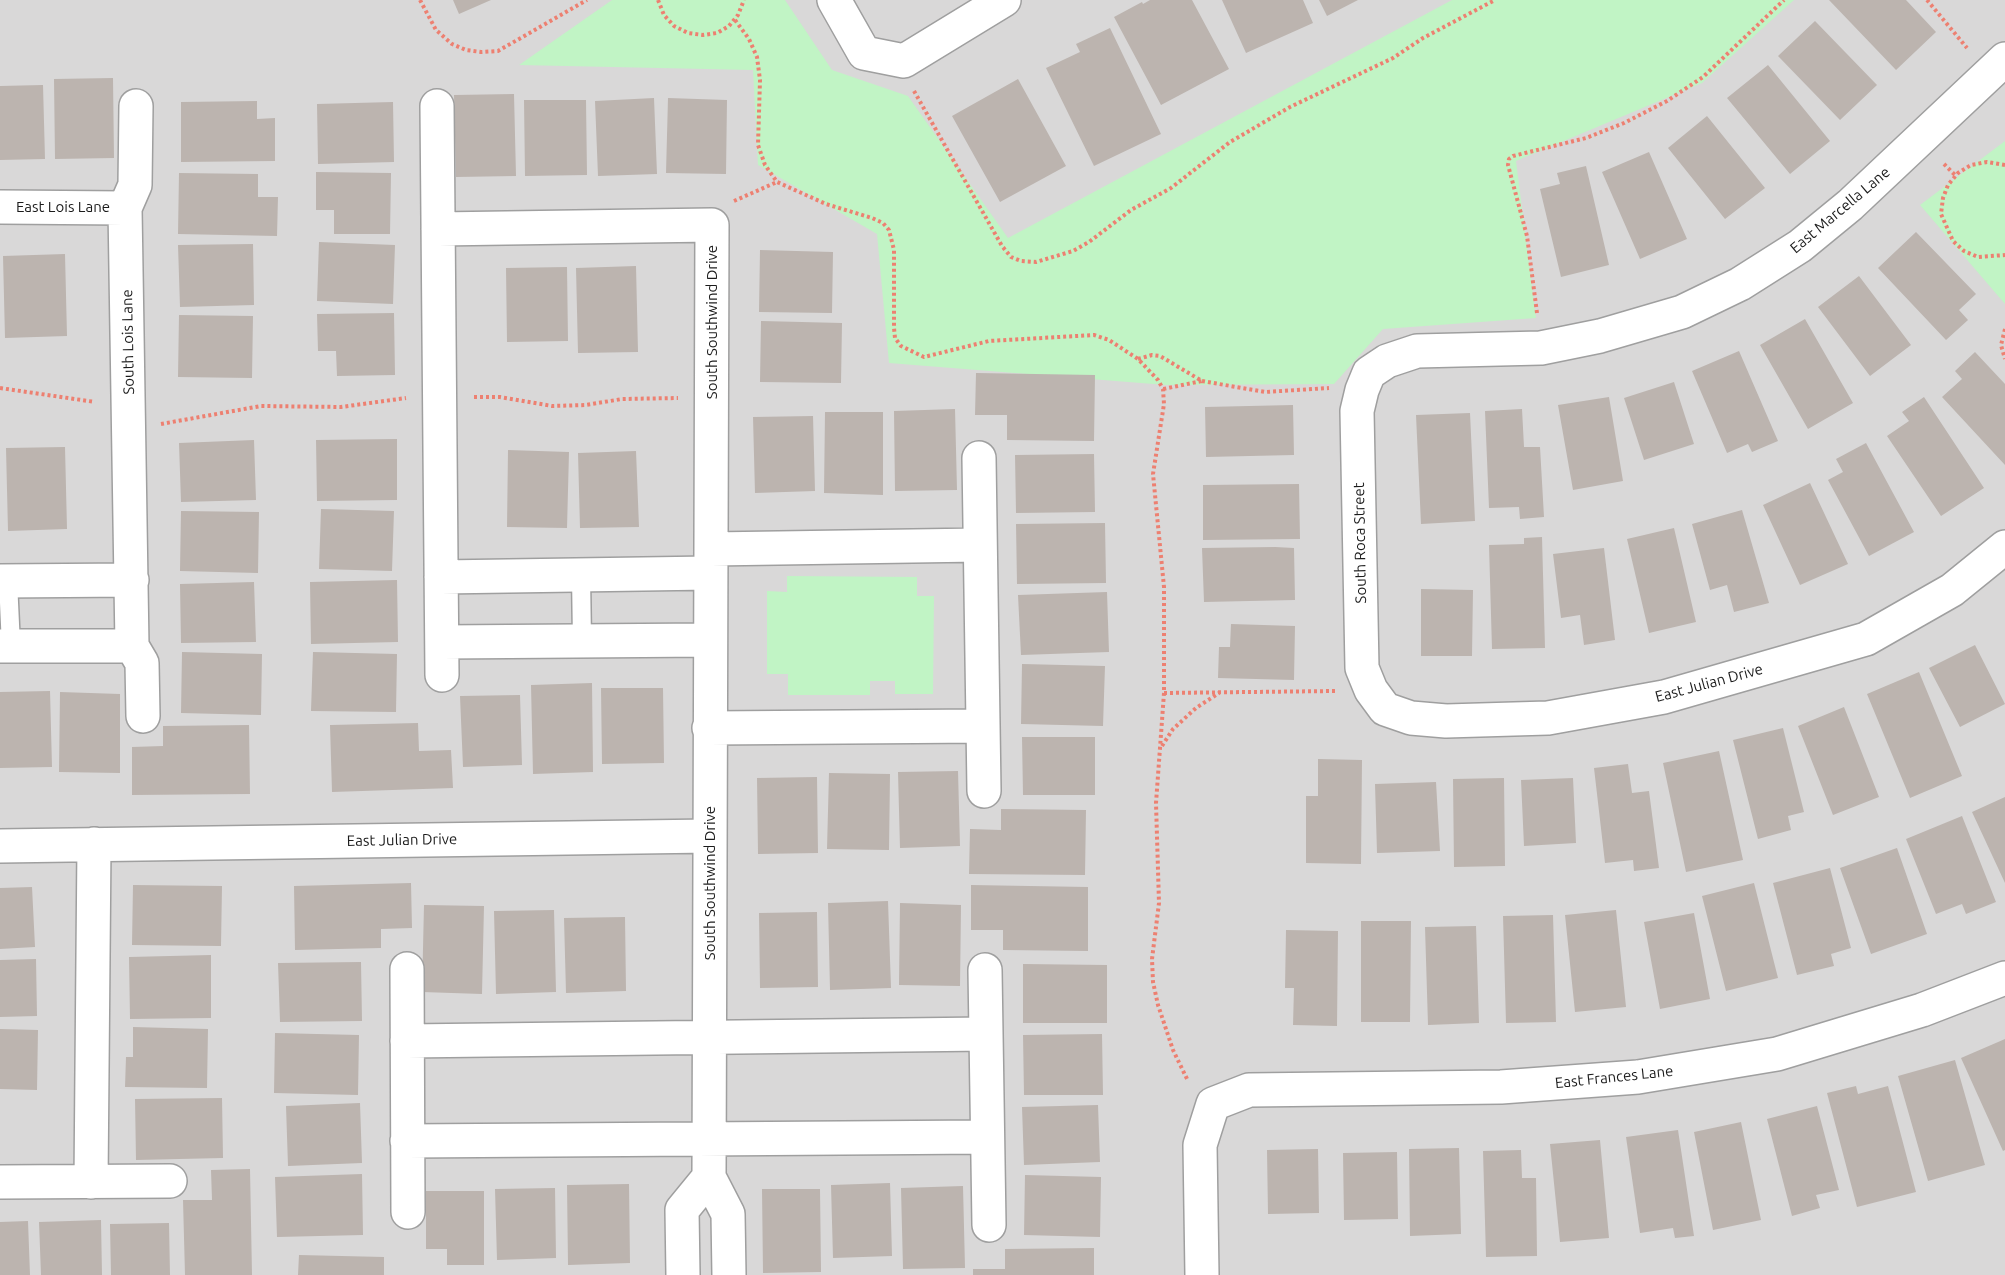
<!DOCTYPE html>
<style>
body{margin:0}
canvas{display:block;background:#ece9e1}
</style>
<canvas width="2005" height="1275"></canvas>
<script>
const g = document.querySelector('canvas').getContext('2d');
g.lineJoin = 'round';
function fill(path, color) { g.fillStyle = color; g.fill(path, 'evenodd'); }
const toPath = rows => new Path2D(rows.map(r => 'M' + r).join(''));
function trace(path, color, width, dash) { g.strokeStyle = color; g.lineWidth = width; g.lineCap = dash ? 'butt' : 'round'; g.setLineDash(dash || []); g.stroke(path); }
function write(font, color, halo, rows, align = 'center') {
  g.font = font + ' Ubuntu,sans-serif'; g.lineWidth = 5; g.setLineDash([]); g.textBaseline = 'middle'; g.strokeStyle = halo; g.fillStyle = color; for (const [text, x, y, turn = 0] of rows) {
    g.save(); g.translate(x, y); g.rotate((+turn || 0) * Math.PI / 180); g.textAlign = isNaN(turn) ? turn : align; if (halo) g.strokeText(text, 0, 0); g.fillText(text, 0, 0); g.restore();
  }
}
fill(toPath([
 [0,0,2005,0,2005,1275,0,1275]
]), '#d9d8d8');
fill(toPath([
 [612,0,785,0,832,70,908,96,1008,238,1452,0,1794,0,1702,83,1516,161,1536,318,1383,329,1334,384,1166,385,889,363,877,234,758,165,753,70,519,65],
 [2005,141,2005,304,1920,205],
 [787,576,917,577,917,596,934,596,933,694,895,694,895,681,870,681,870,695,788,695,788,674,767,674,767,591,787,592]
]), '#c1f4c5');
fill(toPath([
 [453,0,491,0,459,14],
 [1150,0,1192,0,1229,69,1161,105,1114,17,1142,2,1143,4],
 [1222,0,1303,0,1313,23,1246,53],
 [1319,0,1358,0,1327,16],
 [1829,0,1906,0,1936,32,1896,70],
 [1815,21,1877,85,1840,120,1778,56],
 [1110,28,1161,134,1094,166,1046,68,1080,52,1076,44],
 [1768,65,1830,141,1790,174,1727,98],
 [113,78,114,158,55,159,54,79],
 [1018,79,1066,166,1000,202,952,116],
 [43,85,45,159,0,160,0,86],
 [514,94,516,176,456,177,454,95],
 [654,98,657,174,598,176,595,101],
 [668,98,727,100,726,174,666,173],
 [524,100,586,100,587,175,525,176],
 [257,101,257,119,275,118,275,161,181,162,181,102],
 [393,102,394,162,318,164,317,104],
 [1707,116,1765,188,1725,219,1668,148],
 [1649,152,1687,239,1640,259,1602,172],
 [1586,166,1609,265,1561,277,1540,189,1560,184,1557,173],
 [316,172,391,173,390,234,334,234,334,210,316,210],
 [179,173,258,174,258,197,278,197,277,236,178,234],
 [1916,232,1976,294,1959,310,1968,320,1946,340,1878,268],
 [319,242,395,245,393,304,317,301],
 [253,244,254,305,180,307,178,245],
 [760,250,833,252,832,313,759,312],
 [65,254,67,336,5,338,3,256],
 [636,266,638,352,578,353,576,268],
 [567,267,568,341,507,342,506,268],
 [1859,276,1911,345,1870,376,1818,307],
 [394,313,395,375,337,376,336,351,318,351,317,314],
 [179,315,253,316,252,378,178,377],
 [1805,319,1853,403,1808,429,1760,345],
 [761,321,842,323,841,383,760,382],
 [1739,351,1778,441,1752,452,1748,444,1727,453,1692,371],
 [1975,352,2005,384,2005,465,1942,397,1962,379,1955,371],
 [976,373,1095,375,1094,441,1007,440,1007,415,975,415],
 [1674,382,1694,444,1644,460,1624,398],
 [1609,397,1623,481,1573,490,1558,405],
 [1924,397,1984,488,1941,516,1887,436,1909,421,1902,412],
 [1293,405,1294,455,1206,457,1205,407],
 [955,409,957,490,895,491,894,411],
 [1522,409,1524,447,1540,447,1544,517,1520,519,1519,507,1489,508,1485,411],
 [825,412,883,412,883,495,824,493],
 [1470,413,1475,521,1421,524,1416,415],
 [813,416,815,491,755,493,753,417],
 [397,439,397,500,317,501,316,440],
 [254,440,256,500,181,502,179,443],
 [1866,443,1914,532,1869,556,1828,480,1843,472,1836,459],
 [65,447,67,529,8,531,6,448],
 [508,450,569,452,567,528,507,527],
 [636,451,639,527,580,528,578,453],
 [1094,454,1095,512,1016,513,1015,455],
 [1810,483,1848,564,1800,585,1763,505],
 [1299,484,1300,539,1203,540,1203,485],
 [321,509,394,511,392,571,319,569],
 [1742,510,1769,603,1734,612,1727,585,1710,590,1692,524],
 [181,511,259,512,258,573,180,571],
 [1105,523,1106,583,1017,584,1016,524],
 [1674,528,1696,622,1649,633,1627,539],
 [1542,537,1545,648,1492,649,1489,545,1524,544,1524,538],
 [1275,547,1294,548,1295,600,1204,602,1202,548],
 [1604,548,1615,640,1584,645,1580,615,1561,618,1553,554],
 [397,580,398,642,311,644,310,582],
 [254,582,256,642,181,643,180,584],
 [1421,589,1473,590,1472,656,1421,656],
 [1107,592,1109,652,1021,655,1018,595],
 [1231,624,1295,626,1294,680,1218,678,1219,647,1230,647],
 [1975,645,2005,704,1960,727,1929,668],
 [182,652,262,654,261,715,181,713],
 [313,652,397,654,396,712,311,711],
 [1022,664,1105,666,1103,726,1021,724],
 [1919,672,1962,776,1910,798,1867,694],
 [592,683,593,772,533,774,531,685],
 [601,688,663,688,664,763,602,764],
 [50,691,52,767,0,768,0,692],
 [60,692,120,694,120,773,59,772],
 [520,695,522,765,463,767,460,696],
 [1844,707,1879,797,1833,815,1798,726],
 [418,723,419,751,451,750,453,788,332,792,330,725],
 [249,725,250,794,132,795,132,747,163,746,163,726],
 [1783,728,1804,812,1788,816,1791,830,1758,839,1733,740],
 [1022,737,1095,737,1095,795,1023,795],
 [1719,751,1743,860,1686,872,1663,763],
 [1318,759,1362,760,1361,864,1306,863,1306,796,1318,796],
 [1628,764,1632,793,1649,791,1659,868,1634,871,1633,860,1605,863,1594,768],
 [958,771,960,846,900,848,898,772],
 [829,773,890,774,889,850,827,849],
 [817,777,818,853,758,854,757,778],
 [1504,778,1505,866,1454,867,1453,779],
 [1573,778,1576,843,1524,846,1521,780],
 [1436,782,1440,851,1377,853,1375,784],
 [2005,797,2005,883,1972,812],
 [1001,809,1086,810,1085,875,969,874,970,829,1001,830],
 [1962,816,1996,902,1966,914,1962,904,1936,914,1906,839],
 [1897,848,1927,934,1871,954,1840,868],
 [1830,868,1851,948,1831,954,1834,966,1797,975,1773,883],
 [411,883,412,928,381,929,381,948,295,950,294,886],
 [1754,883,1778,978,1726,991,1702,896],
 [133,885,222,886,221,946,132,945],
 [971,885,1088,887,1088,951,1003,950,1003,930,971,930],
 [32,887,35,947,0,949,0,888],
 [888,901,891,988,830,990,828,903],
 [900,903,961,905,960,986,899,985],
 [424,905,484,906,482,994,422,992],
 [554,910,556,992,496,994,494,911],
 [1616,910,1626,1007,1575,1012,1565,915],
 [817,912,818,987,760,988,759,913],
 [1694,913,1710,999,1660,1009,1644,922],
 [1553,915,1556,1022,1506,1023,1503,916],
 [625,917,626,991,566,993,564,918],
 [1361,921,1411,921,1410,1022,1361,1022],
 [1476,926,1479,1023,1428,1025,1425,927],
 [1286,930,1338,931,1337,1026,1293,1025,1294,988,1285,988],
 [211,955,211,1018,130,1019,129,957],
 [36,959,37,1016,0,1017,0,960],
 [361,962,362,1021,280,1022,278,963],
 [1023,964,1107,965,1107,1023,1023,1023],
 [133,1027,208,1029,207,1088,125,1087,126,1057,133,1057],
 [0,1029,38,1030,37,1090,0,1089],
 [275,1033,359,1035,358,1095,274,1093],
 [1102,1034,1103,1095,1024,1095,1023,1035],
 [2005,1039,2005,1150,2003,1151,1961,1058],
 [1955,1060,1985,1165,1928,1181,1898,1076],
 [1856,1086,1858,1094,1888,1086,1916,1192,1857,1207,1827,1093],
 [222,1098,223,1158,136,1160,135,1099],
 [360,1103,362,1163,288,1166,286,1106],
 [1098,1105,1100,1162,1024,1165,1022,1107],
 [1817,1106,1839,1190,1816,1195,1820,1208,1792,1216,1767,1119],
 [1741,1122,1761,1220,1713,1230,1694,1132],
 [1678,1130,1694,1236,1675,1238,1673,1228,1640,1233,1626,1137],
 [1600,1140,1609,1238,1560,1242,1550,1144],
 [1459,1148,1461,1234,1410,1236,1409,1149],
 [1318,1149,1319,1213,1268,1214,1267,1150],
 [1521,1150,1522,1178,1536,1178,1537,1256,1486,1257,1483,1151],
 [1397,1152,1398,1219,1344,1220,1343,1153],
 [250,1169,252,1275,185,1275,183,1200,212,1200,211,1170],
 [362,1174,363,1235,277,1237,275,1177],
 [1025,1175,1101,1177,1100,1237,1024,1235],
 [890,1183,892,1256,833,1258,831,1185],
 [629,1184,630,1263,568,1265,567,1185],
 [963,1186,965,1268,903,1269,901,1188],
 [555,1188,556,1258,497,1260,495,1189],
 [762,1189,820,1189,821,1272,763,1273],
 [426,1191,484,1191,484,1265,447,1265,447,1249,426,1249],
 [101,1220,102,1275,41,1275,39,1222],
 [28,1221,30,1275,0,1275,0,1222],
 [169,1223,170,1275,111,1275,110,1224],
 [1094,1248,1094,1275,973,1275,973,1269,1005,1269,1005,1249],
 [299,1255,384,1257,384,1275,298,1275]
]), '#bcb4af');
const service = toPath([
 [581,575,582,641],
 [8,581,11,646]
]);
const minor = toPath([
 [834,0,864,53,904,61,1004,0],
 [2005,59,1850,205,1800,246,1740,284,1682,312,1600,336,1541,348,1417,351,1387,361,1369,373,1362,390,1357,411,1362,668,1371,690,1385,709,1411,718,1446,721,1548,718,1664,697,1866,639,1952,590,2005,547],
 [136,106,135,185,125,208,132,646,142,663,143,716],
 [437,106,442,675],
 [0,207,125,208],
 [438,229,712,225,709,1177,728,1214,729,1275],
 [979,458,984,791],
 [711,549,980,545],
 [441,577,710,573],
 [0,581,132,580],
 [442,642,709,640],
 [0,646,132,646],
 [709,728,983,726],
 [0,846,710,836],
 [407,969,408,1212],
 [985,970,989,1225],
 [407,1041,986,1034],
 [407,1141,987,1137],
 [0,1182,170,1181],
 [91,1182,94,844],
 [683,1275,682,1210,709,1177],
 [1202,1275,1200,1145,1213,1104,1249,1090,1501,1087,1638,1077,1777,1054,1922,1010,2005,978]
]);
trace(service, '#9f9f9f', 21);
trace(minor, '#9f9f9f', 36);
trace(toPath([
 [420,0,436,30,452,44,466,50,481,52,498,51,587,0],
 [658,0,664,15,674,26,688,33,703,35,717,33,729,26,738,15,744,0],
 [1927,0,1967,48],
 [735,20,749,39,757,57,760,80,758,145,765,165,777,182,826,204,872,218,883,223,889,230,894,250,894,328,895,338,901,346,924,357,989,341,1094,335,1109,340,1138,359,1158,380,1163,389,1164,404,1153,474,1164,587,1164,693,1156,803,1159,903,1152,959,1153,982,1158,1005,1173,1050,1188,1081],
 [914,91,1002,246,1011,257,1021,261,1036,262,1073,251,1089,242,1131,210,1171,188,1230,142,1290,107,1393,58,1423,38,1495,0],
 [1944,164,1956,176],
 [2005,165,1987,162,1971,165,1958,173,1948,185,1943,198,1941,214,1953,241,1964,251,1978,257,2005,255],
 [734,201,777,182],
 [1537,313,1527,236,1508,165,1509,159,1513,156,1586,138,1624,123,1667,101,1703,77,1784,0],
 [2005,329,2001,345,2005,359],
 [1138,359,1152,355,1160,356,1202,381,1163,389],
 [1202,381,1265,392,1329,388],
 [0,388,95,402],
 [474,397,500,397,552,406,586,405,622,399,678,398],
 [161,424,261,406,341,407,406,398],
 [1164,693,1335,691],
 [1162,746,1173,729,1196,708,1219,693]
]), '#ed8071', 4, [3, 3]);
trace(service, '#fff', 18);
trace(minor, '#fff', 33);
write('15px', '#1b1b1b', '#fff', [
 ["East Lois Lane",63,207],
 ["East Marcella Lane",1840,210,-40],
 ["South Southwind Drive",712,322,-90],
 ["South Lois Lane",128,342,-91],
 ["South Roca Street",1360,543,-91],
 ["East Julian Drive",1709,683,-15],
 ["East Julian Drive",402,840,-1],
 ["South Southwind Drive",710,883,-90],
 ["East Frances Lane",1614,1077,-6]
]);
</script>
